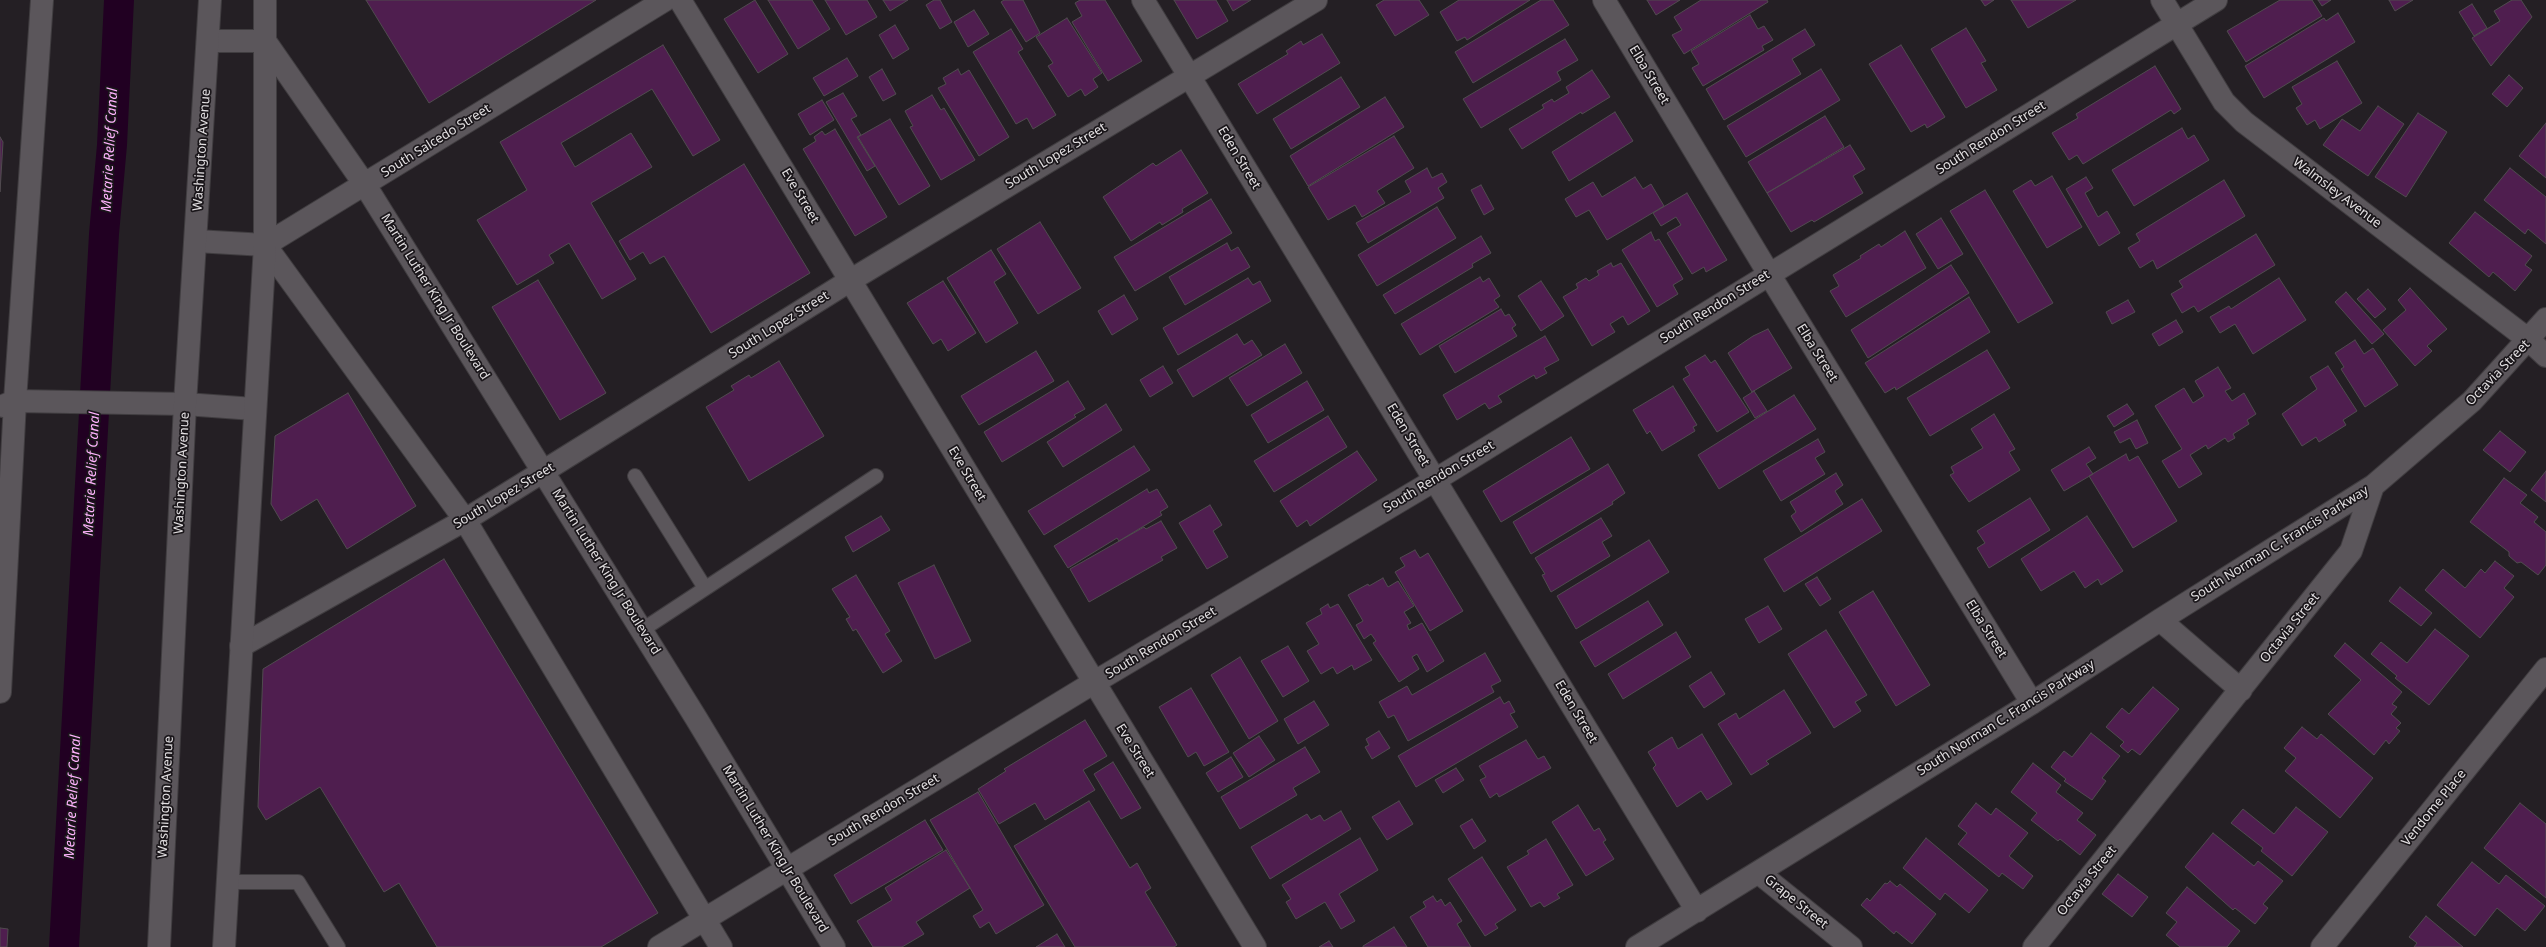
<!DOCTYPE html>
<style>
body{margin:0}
canvas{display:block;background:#241f24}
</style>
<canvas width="2546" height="947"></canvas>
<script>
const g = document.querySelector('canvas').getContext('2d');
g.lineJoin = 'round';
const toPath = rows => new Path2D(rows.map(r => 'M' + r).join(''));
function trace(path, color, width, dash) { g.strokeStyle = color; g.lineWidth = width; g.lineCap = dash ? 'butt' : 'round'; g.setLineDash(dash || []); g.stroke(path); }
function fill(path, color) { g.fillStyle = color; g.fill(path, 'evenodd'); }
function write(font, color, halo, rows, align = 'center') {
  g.font = font + ' "Noto Sans",sans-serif'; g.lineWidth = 3.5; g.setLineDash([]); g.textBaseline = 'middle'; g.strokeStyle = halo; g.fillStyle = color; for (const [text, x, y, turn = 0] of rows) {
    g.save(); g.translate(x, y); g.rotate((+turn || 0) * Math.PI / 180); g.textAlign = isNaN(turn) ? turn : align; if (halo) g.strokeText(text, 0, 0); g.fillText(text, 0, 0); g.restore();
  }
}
trace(toPath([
 [64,947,104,234,112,145,119,0]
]), '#210022', 30);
const building = toPath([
 [366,0,596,0,429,103,366,0],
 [755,0,788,54,758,73,724,19,755,0],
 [768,0,812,0,830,29,798,49,768,0],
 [825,0,867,0,877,17,846,35,825,0],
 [883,0,908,0,890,11,883,0],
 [934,0,940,0,952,22,940,29,926,5,934,0],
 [1004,0,1023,0,1040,33,1026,42,1001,2,1004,0],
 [1080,0,1105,0,1142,61,1108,81,1072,22,1082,16,1075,3,1080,0],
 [1174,0,1216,0,1228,21,1197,39,1174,0],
 [1227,0,1251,0,1233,11,1227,0],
 [1384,0,1419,0,1429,15,1395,36,1376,5,1384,0],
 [1459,0,1530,0,1467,40,1465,37,1457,41,1440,12,1459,0],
 [1541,0,1553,0,1569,25,1473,83,1455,52,1541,0],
 [1647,0,1680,0,1656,15,1647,0],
 [1701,0,1767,0,1768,2,1684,54,1672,35,1682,30,1674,17,1701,0],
 [1981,0,1994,0,1985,6,1981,0],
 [2011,0,2076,0,2028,28,2011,0],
 [2280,0,2312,0,2322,16,2246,62,2227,31,2280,0],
 [2318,0,2331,0,2322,6,2318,0],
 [2389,0,2413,0,2395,11,2389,0],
 [2512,0,2521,0,2532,17,2491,66,2472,38,2500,21,2494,11,2512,0],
 [2472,4,2487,28,2474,36,2459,12,2472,4],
 [974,10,989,34,968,47,954,22,974,10],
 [2338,13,2355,42,2264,98,2245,66,2324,18,2326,21,2338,13],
 [1750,15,1758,29,1764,26,1773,40,1762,46,1764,50,1703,86,1692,68,1699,64,1691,51,1750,15],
 [1067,18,1102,73,1093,79,1098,87,1085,96,1081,89,1068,97,1048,66,1053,63,1036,37,1067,18],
 [895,25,909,49,893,59,879,35,895,25],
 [1966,28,1986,61,1981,63,1997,90,1966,108,1931,49,1966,28],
 [1011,29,1023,49,1018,52,1056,115,1033,129,1027,118,1016,124,973,52,1011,29],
 [1805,29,1815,45,1792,59,1801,74,1724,120,1706,89,1805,29],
 [1322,34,1340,63,1257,114,1238,84,1288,54,1286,51,1301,41,1303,45,1322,34],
 [1565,39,1578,60,1557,72,1561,80,1481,128,1463,99,1565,39],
 [663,45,720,140,693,156,652,89,561,143,575,167,631,133,652,167,591,203,636,279,602,299,569,243,549,255,554,263,517,285,477,220,527,190,500,142,663,45],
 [1901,45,1945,117,1927,128,1925,124,1911,132,1869,64,1901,45],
 [847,58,858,76,824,96,813,78,847,58],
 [2337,61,2362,103,2320,129,2315,120,2307,125,2296,108,2302,104,2292,87,2337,61],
 [2155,66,2181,109,2174,114,2171,110,2083,164,2077,155,2069,160,2052,133,2078,118,2076,114,2155,66],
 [882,69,896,94,883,101,869,77,882,69],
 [958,69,961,75,969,70,1009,137,979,156,938,88,946,84,943,78,958,69],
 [1821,69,1840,100,1746,157,1727,126,1821,69],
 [1592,70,1610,97,1582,114,1581,112,1522,149,1509,129,1544,108,1542,105,1552,99,1554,102,1569,93,1566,87,1592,70],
 [2509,75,2523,88,2507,107,2492,94,2509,75],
 [1341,77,1360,107,1291,149,1273,119,1341,77],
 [843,93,857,116,851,119,861,135,857,137,875,166,867,171,826,102,843,93],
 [932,95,941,110,944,108,975,160,941,180,910,127,913,126,905,111,932,95],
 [1385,97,1404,127,1308,186,1290,156,1385,97],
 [822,100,834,120,810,135,798,114,822,100],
 [2378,106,2404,124,2368,176,2323,145,2342,119,2360,131,2378,106],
 [1615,112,1633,141,1569,181,1552,152,1615,112],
 [2418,113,2447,132,2406,197,2375,177,2418,113],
 [1825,116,1844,147,1767,193,1748,162,1825,116],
 [890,119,930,186,899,205,858,137,890,119],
 [2546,123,2546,178,2519,156,2546,123],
 [2182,128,2188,139,2194,135,2209,160,2134,206,2112,170,2182,128],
 [835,129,887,217,855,236,803,149,816,141,814,137,822,131,825,135,835,129],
 [1394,136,1414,168,1377,191,1385,203,1362,217,1355,205,1328,220,1308,187,1394,136],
 [0,137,3,142,0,192,0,137],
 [1850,145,1865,169,1853,176,1863,193,1814,222,1812,220,1791,232,1767,193,1850,145],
 [1181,150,1208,193,1182,209,1183,212,1162,225,1160,222,1131,241,1103,197,1153,163,1156,166,1181,150],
 [744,164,810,273,711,333,664,256,650,264,643,252,630,260,619,241,744,164],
 [1427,168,1432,178,1442,173,1447,182,1438,188,1444,198,1368,243,1356,223,1411,192,1405,181,1427,168],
 [2510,168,2546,197,2546,244,2528,229,2525,234,2484,200,2510,168],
 [2052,176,2082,227,2047,248,2013,191,2031,180,2035,186,2052,176],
 [1635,177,1643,189,1651,184,1664,206,1607,240,1589,210,1576,217,1565,199,1593,182,1602,197,1635,177],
 [2086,177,2093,188,2085,193,2098,217,2107,211,2120,233,2099,246,2066,189,2086,177],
 [2224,180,2245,216,2157,269,2153,260,2140,268,2128,248,2140,241,2136,234,2224,180],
 [1481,185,1494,209,1484,215,1471,190,1481,185],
 [1985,190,2053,303,2018,323,1950,211,1985,190],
 [1687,193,1727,260,1706,272,1704,267,1692,274,1667,233,1681,225,1676,217,1661,226,1653,213,1687,193],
 [1211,199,1232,233,1135,291,1114,257,1211,199],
 [1437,207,1456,238,1377,286,1358,255,1437,207],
 [2475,212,2532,256,2525,265,2532,270,2515,291,2493,272,2489,277,2449,243,2475,212],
 [1941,218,1963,254,1938,269,1916,234,1941,218],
 [1040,222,1081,288,1038,314,997,249,1040,222],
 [1905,231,1926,268,1846,317,1830,291,1839,286,1833,275,1861,258,1860,256,1879,244,1881,247,1905,231],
 [1651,232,1655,241,1659,239,1683,279,1673,285,1678,294,1657,307,1622,250,1651,232],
 [2256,234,2275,265,2198,312,2194,306,2182,313,2171,294,2183,287,2179,281,2256,234],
 [1481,236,1491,253,1472,264,1473,267,1395,314,1383,295,1481,236],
 [1227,243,1231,251,1238,247,1250,267,1185,305,1169,277,1227,243],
 [991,250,1006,274,994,282,1018,323,986,343,947,278,991,250],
 [1611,263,1613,267,1621,263,1650,311,1628,325,1623,316,1610,324,1615,332,1592,346,1563,297,1578,288,1576,284,1586,278,1589,281,1599,275,1597,271,1611,263],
 [1951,265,1969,293,1868,358,1851,330,1951,265],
 [1480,277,1483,282,1489,278,1500,296,1494,300,1499,307,1420,355,1401,324,1480,277],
 [1248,278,1253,285,1260,281,1271,301,1178,355,1163,328,1248,278],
 [2279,278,2306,320,2253,354,2235,324,2220,333,2210,317,2229,306,2231,309,2279,278],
 [538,280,606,393,560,420,492,307,538,280],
 [943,281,976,333,948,351,941,339,933,344,907,303,943,281],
 [1541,281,1564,316,1541,331,1518,296,1541,281],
 [2410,288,2447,329,2427,346,2432,351,2415,366,2383,330,2406,310,2398,300,2410,288],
 [2368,289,2386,309,2375,318,2357,299,2368,289],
 [2346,292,2384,334,2372,344,2335,302,2346,292],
 [1124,295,1138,319,1112,335,1098,311,1124,295],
 [1969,297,1990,332,1896,390,1895,387,1885,393,1865,363,1969,297],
 [2128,300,2135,312,2112,324,2106,312,2128,300],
 [1501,309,1505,316,1509,314,1516,325,1512,328,1517,336,1455,373,1439,346,1501,309],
 [2176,320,2183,332,2159,346,2152,334,2176,320],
 [1768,329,1792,368,1752,392,1728,353,1753,336,1768,329],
 [1237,334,1244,345,1252,340,1262,355,1193,397,1177,370,1237,334],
 [1545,336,1559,360,1544,368,1547,373,1536,379,1534,375,1498,396,1502,402,1489,409,1485,403,1457,420,1443,395,1545,336],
 [2355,340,2364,354,2373,348,2398,385,2365,407,2341,369,2344,367,2335,353,2355,340],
 [1285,344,1302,373,1247,406,1229,378,1285,344],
 [1987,350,2010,388,1930,436,1907,398,1987,350],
 [1036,351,1054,381,979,425,961,396,1036,351],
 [1705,355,1711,363,1715,360,1749,412,1717,432,1683,379,1690,375,1685,367,1705,355],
 [779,361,824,436,749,481,706,407,734,390,731,386,749,375,751,378,779,361],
 [1163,366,1173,383,1150,397,1140,380,1163,366],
 [2328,366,2357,411,2343,420,2346,425,2319,442,2316,437,2302,446,2282,414,2317,389,2310,377,2328,366],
 [2218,367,2231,388,2225,391,2232,401,2244,393,2256,414,2247,420,2249,424,2233,434,2235,438,2228,442,2225,438,2208,449,2206,445,2190,455,2202,474,2179,488,2162,461,2182,449,2155,406,2184,388,2193,403,2204,396,2195,381,2218,367],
 [1068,381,1085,409,1074,415,1076,417,1002,462,984,432,1068,381],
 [1307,381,1324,410,1268,443,1251,415,1307,381],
 [1673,386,1697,425,1693,427,1695,431,1662,451,1650,431,1647,434,1633,410,1673,386],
 [1754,391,1767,411,1755,418,1743,398,1754,391],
 [348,393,416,506,347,549,317,499,281,521,271,504,275,436,348,393],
 [1794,395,1816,429,1719,489,1698,455,1794,395],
 [1106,404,1122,430,1063,467,1047,442,1106,404],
 [2127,404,2134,414,2114,427,2107,416,2127,404],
 [1994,414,2015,449,2009,452,2020,470,1969,502,1950,475,1954,473,1951,467,1983,448,1971,429,1994,414],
 [1328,416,1347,447,1274,492,1254,461,1328,416],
 [2137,420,2148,443,2136,449,2130,438,2120,443,2114,432,2137,420],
 [2500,431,2526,452,2510,472,2483,450,2500,431],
 [1571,437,1590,469,1501,522,1483,491,1571,437],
 [1818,439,1825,452,1815,458,1825,474,1781,501,1763,471,1818,439],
 [1134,446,1150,470,1044,535,1028,511,1134,446],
 [2089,447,2096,458,2086,464,2093,474,2064,491,2051,470,2089,447],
 [1357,451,1377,480,1310,526,1307,520,1297,527,1280,501,1357,451],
 [2126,454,2129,461,2138,456,2177,521,2133,548,2089,476,2126,454],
 [1608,464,1625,493,1612,502,1613,504,1531,554,1513,522,1608,464],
 [2546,471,2546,502,2531,490,2546,471],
 [1836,473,1843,485,1835,491,1843,504,1801,532,1791,516,1796,512,1790,502,1836,473],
 [2504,478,2527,495,2520,503,2538,517,2534,522,2546,532,2546,565,2538,575,2521,562,2517,563,2509,556,2509,552,2470,522,2504,478],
 [1147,489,1149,493,1157,489,1168,507,1160,512,1162,515,1119,541,1117,538,1068,568,1054,546,1147,489],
 [2030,498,2050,530,1989,568,1977,548,1985,543,1977,531,2030,498],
 [1862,499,1882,531,1784,592,1764,559,1862,499],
 [1210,505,1222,525,1213,531,1228,557,1207,569,1179,523,1210,505],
 [881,516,890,530,853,552,845,537,881,516],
 [2087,516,2123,571,2101,585,2098,579,2085,588,2074,571,2041,591,2021,559,2087,516],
 [1601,518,1612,536,1602,542,1610,556,1551,592,1542,575,1545,574,1535,558,1601,518],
 [1161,521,1177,548,1161,557,1163,560,1089,602,1070,569,1144,527,1146,529,1161,521],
 [1649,540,1669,572,1576,629,1557,596,1649,540],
 [1415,550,1420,558,1428,553,1463,611,1430,631,1395,572,1405,566,1400,558,1415,550],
 [444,559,658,913,601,947,437,947,399,883,384,892,320,787,266,820,258,807,263,669,444,559],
 [2495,561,2514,576,2504,588,2514,597,2480,638,2425,590,2443,569,2465,588,2481,569,2485,573,2495,561],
 [934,565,971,641,935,659,898,583,934,565],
 [856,575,890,631,885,634,902,661,883,673,856,629,853,631,846,619,850,617,832,589,856,575],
 [1817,577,1831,599,1820,606,1805,584,1817,577],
 [1383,578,1388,587,1398,581,1414,606,1404,612,1411,623,1407,625,1409,630,1422,623,1444,661,1427,672,1417,654,1412,657,1419,669,1399,682,1373,643,1376,641,1371,634,1364,639,1356,625,1363,621,1348,595,1368,584,1369,586,1383,578],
 [2400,587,2432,613,2421,626,2389,601,2400,587],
 [1873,591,1930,685,1896,706,1839,612,1873,591],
 [1648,601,1663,625,1595,667,1580,642,1648,601],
 [1328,604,1330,608,1338,604,1372,660,1354,670,1352,665,1337,674,1333,667,1321,674,1307,651,1319,644,1306,623,1322,614,1320,609,1328,604],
 [1768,606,1782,629,1759,643,1745,619,1768,606],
 [2435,629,2469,656,2429,705,2395,678,2397,676,2371,654,2381,642,2407,663,2435,629],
 [1826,630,1867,695,1855,702,1861,711,1834,728,1788,654,1826,630],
 [1676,632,1691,657,1623,699,1608,674,1676,632],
 [2345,643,2402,692,2392,704,2397,707,2391,714,2401,723,2396,728,2400,731,2389,744,2386,740,2374,755,2328,714,2361,680,2334,656,2345,643],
 [1288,646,1309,681,1283,697,1261,661,1288,646],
 [1485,653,1501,681,1491,686,1494,692,1408,741,1394,715,1388,718,1379,702,1407,686,1412,695,1485,653],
 [1240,657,1278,721,1249,739,1211,675,1240,657],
 [1711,672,1725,694,1704,708,1689,686,1711,672],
 [2153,687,2179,709,2140,755,2132,749,2128,753,2120,746,2124,742,2106,727,2122,708,2129,714,2153,687],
 [1191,688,1229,752,1204,766,1196,752,1188,757,1159,707,1191,688],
 [1784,690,1811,733,1766,761,1769,764,1751,775,1718,724,1736,713,1739,719,1784,690],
 [1500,697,1504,704,1509,701,1515,712,1510,714,1518,727,1416,787,1398,756,1500,697],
 [1314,701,1329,725,1298,744,1284,719,1314,701],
 [1085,720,1107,756,1083,770,1095,790,1045,820,1035,803,999,824,978,789,1006,771,1004,769,1085,720],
 [2302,727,2317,739,2321,734,2373,778,2340,818,2285,771,2296,758,2284,748,2302,727],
 [1379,731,1390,748,1372,759,1365,747,1369,745,1366,739,1379,731],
 [2091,733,2120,756,2102,778,2106,781,2092,800,2064,781,2066,779,2051,767,2064,751,2072,757,2091,733],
 [1702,734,1732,784,1707,800,1701,791,1677,807,1653,768,1656,765,1648,752,1672,737,1678,749,1702,734],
 [1259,736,1275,760,1249,777,1233,753,1259,736],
 [1526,740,1538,759,1544,756,1551,768,1499,797,1497,793,1490,798,1480,780,1486,777,1479,766,1526,740],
 [1305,747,1320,772,1293,788,1297,795,1240,829,1221,797,1305,747],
 [1231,757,1243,777,1218,792,1206,773,1231,757],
 [1113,762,1141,808,1121,819,1094,774,1113,762],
 [2033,763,2061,785,2056,792,2083,813,2077,820,2096,835,2080,855,2060,839,2058,841,2031,820,2037,813,2011,792,2033,763],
 [1456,768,1464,780,1443,793,1435,780,1456,768],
 [978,792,1044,905,996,934,989,922,980,928,973,916,983,910,930,820,978,792],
 [1089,801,1130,868,1137,863,1151,888,1145,892,1177,945,1174,947,1075,947,1014,846,1089,801],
 [1399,801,1413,824,1387,840,1372,817,1399,801],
 [1976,803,1991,815,1996,808,2028,833,2009,856,2033,876,2023,889,2002,873,1999,877,1958,844,1967,833,1958,826,1976,803],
 [2520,803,2546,824,2546,898,2484,848,2520,803],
 [1578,805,1594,831,1599,828,1606,840,1603,842,1614,859,1586,876,1552,822,1578,805],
 [2296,807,2328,832,2292,876,2261,851,2263,848,2231,823,2243,809,2274,834,2296,807],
 [1341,811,1351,829,1270,879,1251,847,1307,814,1311,820,1320,815,1324,821,1341,811],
 [1472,819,1486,841,1474,849,1460,826,1472,819],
 [925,820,943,850,851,904,834,875,925,820],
 [2213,833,2254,866,2258,861,2283,881,2263,904,2268,908,2255,924,2235,908,2233,910,2185,867,2213,833],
 [1360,838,1378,870,1339,894,1355,921,1341,929,1325,902,1296,919,1286,902,1291,899,1282,885,1360,838],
 [1926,838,1988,890,1969,913,1945,893,1940,900,1903,868,1926,838],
 [1546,839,1573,885,1557,894,1560,898,1544,907,1540,902,1531,907,1507,867,1529,854,1527,851,1546,839],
 [946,850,970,888,916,922,924,934,902,947,873,947,857,921,892,900,885,888,946,850],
 [1482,857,1516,910,1495,924,1498,928,1485,936,1448,879,1482,857],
 [2472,862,2499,884,2506,875,2545,906,2525,931,2497,908,2475,936,2437,905,2472,862],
 [2118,874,2148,897,2132,917,2102,894,2118,874],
 [1890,881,1897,887,1900,884,1936,914,1912,944,1896,931,1894,934,1861,905,1867,898,1870,901,1885,883,1887,884,1890,881],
 [2187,887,2240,931,2227,947,2180,947,2166,935,2177,922,2166,913,2187,887],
 [1433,896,1437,902,1441,899,1445,906,1450,902,1462,921,1457,924,1471,947,1428,947,1410,917,1426,907,1423,902,1433,896],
 [2426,916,2463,947,2414,947,2417,943,2409,937,2426,916],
 [1394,927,1407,947,1363,947,1363,946,1394,927],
 [0,928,8,929,7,947,0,947,0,928],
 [1057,934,1065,947,1036,947,1057,934],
 [1329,941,1333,947,1319,947,1329,941]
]);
fill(building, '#4f1e4f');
trace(building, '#504b4f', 1);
const service = toPath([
 [635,476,705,588],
 [642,630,876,476],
 [228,882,298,882,338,947]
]);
const minor = toPath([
 [680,0,1255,947],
 [1143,0,1697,911],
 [1604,0,1769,274,2032,703],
 [2162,0,2224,102,2244,122,2529,340,2546,356],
 [209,41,265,41,365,185,696,718,834,947],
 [196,241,265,245,665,0],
 [265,245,465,520,721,947],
 [3,406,15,401,185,404,254,409],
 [2160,620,2241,690],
 [241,646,465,520,851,280,1316,0],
 [0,692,15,401,42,0],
 [1759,873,1851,947],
 [659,947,1093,683,1435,480,2216,0],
 [1637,947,2032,703,2160,620,2373,486,2472,401,2546,319],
 [2034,947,2351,551,2373,486],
 [2322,947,2546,669]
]);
const tertiary = toPath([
 [159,947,185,404,210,0],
 [224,947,265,245,265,0]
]);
trace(service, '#403d40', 16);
trace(minor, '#403d40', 24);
trace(tertiary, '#403d40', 24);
trace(service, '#5b565b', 14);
trace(minor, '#5b565b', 22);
trace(tertiary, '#5b565b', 22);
write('13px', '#e3e0e2', '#1a161a', [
 ["Elba Street",1649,75,59],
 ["South Rendon Street",1991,138,-32],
 ["South Salcedo Street",436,141,-32],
 ["Washington Avenue",202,150,-86],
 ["South Lopez Street",1056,156,-31],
 ["Eden Street",1239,158,59],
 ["Walmsley Avenue",2337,193,37],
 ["Eve Street",800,196,59],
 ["Martin Luther King Jr Boulevard",435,297,58],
 ["South Rendon Street",1715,307,-32],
 ["South Lopez Street",779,325,-32],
 ["Elba Street",1817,353,58],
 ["Octavia Street",2498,373,-46],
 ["Eden Street",1408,435,59],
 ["Washington Avenue",182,473,-87],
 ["Eve Street",967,474,59],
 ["South Rendon Street",1439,477,-31],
 ["South Lopez Street",504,496,-31],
 ["South Norman C. Francis Parkway",2280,544,-32],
 ["Martin Luther King Jr Boulevard",606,572,58],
 ["Octavia Street",2290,628,-51],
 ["Elba Street",1986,629,58],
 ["South Rendon Street",1161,643,-31],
 ["Eden Street",1576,712,59],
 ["South Norman C. Francis Parkway",2006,718,-32],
 ["Eve Street",1135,751,58],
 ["Washington Avenue",166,797,-87],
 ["Vendome Place",2434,808,-51],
 ["South Rendon Street",884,810,-31],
 ["Martin Luther King Jr Boulevard",775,849,59],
 ["Octavia Street",2087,881,-51],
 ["Grape Street",1796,902,39]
]);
write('italic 14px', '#ffb3fe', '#1a161a', [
 ["Metarie Relief Canal",110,150,-87],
 ["Metarie Relief Canal",92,474,-87],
 ["Metarie Relief Canal",73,797,-87]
]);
</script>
